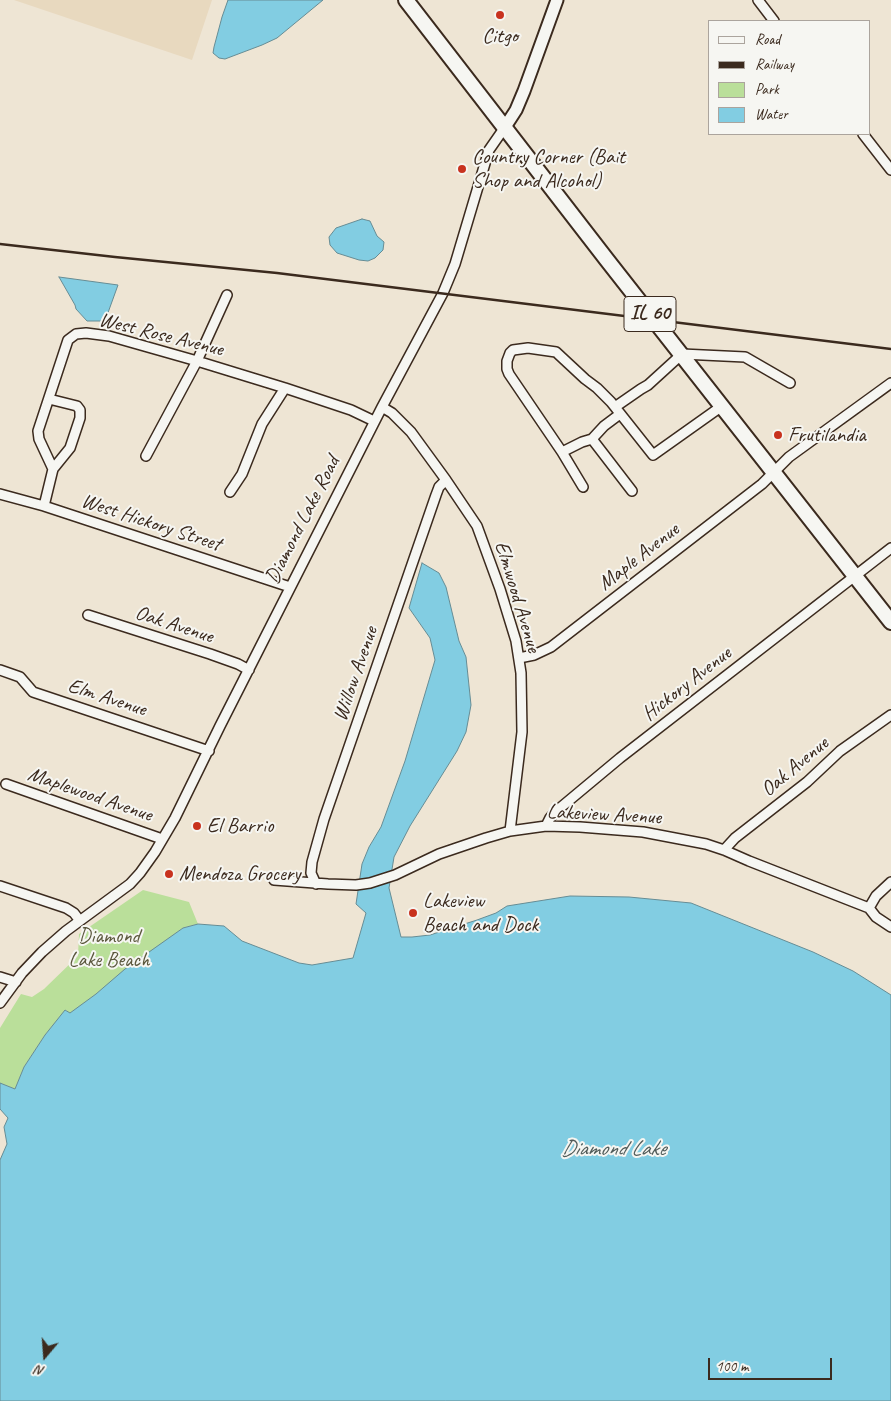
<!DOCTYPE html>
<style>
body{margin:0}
#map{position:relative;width:891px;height:1401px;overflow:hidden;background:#eee5d4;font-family:Caveat,sans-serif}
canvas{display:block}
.legend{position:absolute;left:708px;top:20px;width:162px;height:115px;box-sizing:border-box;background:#f6f6f2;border:1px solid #aba49d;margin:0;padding:6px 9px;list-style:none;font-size:15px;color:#3b2a1e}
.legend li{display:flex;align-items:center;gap:10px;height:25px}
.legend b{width:25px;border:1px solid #aba49d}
.north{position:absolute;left:20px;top:1331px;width:50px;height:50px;-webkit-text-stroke:4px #f6f6f2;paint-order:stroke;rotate:198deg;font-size:14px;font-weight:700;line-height:20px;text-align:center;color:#3b2a1e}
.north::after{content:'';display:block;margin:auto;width:18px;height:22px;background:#3b2a1e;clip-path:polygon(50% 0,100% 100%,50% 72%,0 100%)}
.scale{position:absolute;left:708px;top:1358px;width:124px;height:22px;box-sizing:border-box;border:2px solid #3b2a1e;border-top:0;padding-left:6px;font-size:15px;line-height:18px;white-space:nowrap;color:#3b2a1e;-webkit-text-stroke:4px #f6f6f2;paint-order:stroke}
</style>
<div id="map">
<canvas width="891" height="1401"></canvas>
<ul class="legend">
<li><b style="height:6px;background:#f6f6f2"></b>Road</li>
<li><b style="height:6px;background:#3b2a1e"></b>Railway</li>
<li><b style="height:14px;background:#badf9a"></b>Park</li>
<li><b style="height:14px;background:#82cde2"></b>Water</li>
</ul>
<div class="north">N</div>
<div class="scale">100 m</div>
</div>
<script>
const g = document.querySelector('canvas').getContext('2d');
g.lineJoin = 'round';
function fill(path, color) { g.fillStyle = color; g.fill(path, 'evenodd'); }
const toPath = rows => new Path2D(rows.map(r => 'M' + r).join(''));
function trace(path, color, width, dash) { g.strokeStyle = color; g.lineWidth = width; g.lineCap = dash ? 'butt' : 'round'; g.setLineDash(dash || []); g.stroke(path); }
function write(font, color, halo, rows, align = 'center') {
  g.font = font + ' Caveat,sans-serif'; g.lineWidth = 4; g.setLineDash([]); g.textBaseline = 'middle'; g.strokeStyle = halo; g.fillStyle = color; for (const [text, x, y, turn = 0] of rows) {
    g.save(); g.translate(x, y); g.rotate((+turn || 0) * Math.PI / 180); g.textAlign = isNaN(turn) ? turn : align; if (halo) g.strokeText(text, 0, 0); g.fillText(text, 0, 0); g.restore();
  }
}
fill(toPath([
 [14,0,212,0,192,60]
]), '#e8d9bf');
fill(toPath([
 [143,890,189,902,198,924,183,928,70,1014,66,1010,45,1035,24,1067,15,1089,0,1083,0,1028,21,994,32,997,44,989,78,956,79,934]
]), '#badf9a');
const water = toPath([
 [228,0,323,0,277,38,262,45,225,59,219,58,213,53,214,47,222,17,228,0],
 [362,219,370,221,377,236,384,242,383,250,375,258,368,261,359,260,337,253,330,245,329,237,336,228,362,219],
 [59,277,118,285,105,321,87,321,76,309,75,305,59,277],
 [422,563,439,573,446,587,459,641,466,657,471,705,466,732,457,751,410,826,394,857,389,888,401,937,412,937,430,935,477,920,496,913,507,906,570,896,629,897,691,903,813,952,853,971,891,995,891,1401,0,1401,0,1160,7,1144,4,1127,8,1118,0,1109,0,1083,15,1089,24,1067,45,1035,65,1010,70,1013,96,994,125,969,183,928,198,924,224,926,242,941,299,963,312,965,353,958,366,913,356,904,362,864,369,847,381,827,405,761,435,660,430,638,409,608,422,563]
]);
fill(water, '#82cde2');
trace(water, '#668c94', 1);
const minor = toPath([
 [758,0,774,21],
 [863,134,891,170],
 [382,407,392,413,411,432,446,480,477,526,500,589,516,641,521,673,522,732,510,831],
 [615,407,641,389,648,385,682,354,745,357,790,383],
 [592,439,604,426,620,414],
 [562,452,582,442,592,439,632,491],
 [146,456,197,361,227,295],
 [53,469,39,439,38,431,68,340,76,334,86,333,109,336,197,361,285,388,351,410,374,421],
 [583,487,562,452,509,374,507,369,507,361,510,353,513,350,528,348,556,352,585,379,597,388,611,402,653,455,722,406],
 [230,492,242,474,262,424,285,388],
 [0,494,44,506,290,587],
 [44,506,53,469,70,448,80,418,80,410,77,406,49,399],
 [88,615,210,654,238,664,249,670],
 [519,658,534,655,551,647,762,484,789,457,891,383],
 [0,670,20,677,33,692,209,751],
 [6,784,162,839],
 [546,826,550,818,554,813,620,758,891,548],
 [724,850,735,838,807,782,840,751,891,715],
 [274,880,328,884,356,885,370,883,395,875,439,854,486,838,510,831,546,826,580,827,643,832,706,844,724,850,749,861,869,908,876,917,891,927],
 [316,884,311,873,312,862,324,819,436,495,439,487,446,480],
 [0,886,66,908,74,913,80,921],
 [869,908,876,896,891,882],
 [0,977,16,982],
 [0,1003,22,973,42,952,66,931,130,884,140,873,155,852,175,818,220,726,382,407,443,293,455,264,489,150,505,127]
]);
const tertiary = toPath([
 [505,127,516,110,524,91,557,0]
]);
const primary = toPath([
 [406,0,607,260,891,622]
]);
trace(minor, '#3b2a1e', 12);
trace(tertiary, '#3b2a1e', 15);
trace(primary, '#3b2a1e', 18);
trace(minor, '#f6f6f2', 9);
trace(tertiary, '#f6f6f2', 11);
trace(primary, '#f6f6f2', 14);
trace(toPath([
 [0,244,115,257,277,273,891,349]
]), '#3b2a1e', 2.5);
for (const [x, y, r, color] of [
 [500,15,5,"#c8321e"],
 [462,169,5,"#c8321e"],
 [778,435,5,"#c8321e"],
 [197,826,5,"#c8321e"],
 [169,874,5,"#c8321e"],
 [413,913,5,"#c8321e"]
]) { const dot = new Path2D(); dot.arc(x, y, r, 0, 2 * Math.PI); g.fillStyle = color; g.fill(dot); trace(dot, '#f6f6f2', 2); }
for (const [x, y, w] of [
 [650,314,52]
]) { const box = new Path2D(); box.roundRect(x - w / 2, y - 17.5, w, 35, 4); g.fillStyle = '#f6f6f2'; g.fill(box); trace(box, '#3b2a1e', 1); }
write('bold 20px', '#3b2a1e', null, [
 ["IL 60",650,314]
]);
write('21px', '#3b2a1e', '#f6f6f2', [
 ["Citgo",500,36,"center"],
 ["Country Corner (Bait",472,157],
 ["Shop and Alcohol)",472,181],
 ["Frutilandia",788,435],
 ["El Barrio",207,826],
 ["Mendoza Grocery",179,874],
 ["Lakeview",423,901],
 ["Beach and Dock",423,925]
], 'left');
write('21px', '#3b2a1e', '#f6f6f2', [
 ["West Rose Avenue",161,335,14],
 ["Diamond Lake Road",303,520,-63],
 ["West Hickory Street",151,523,18],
 ["Maple Avenue",639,557,-38],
 ["Elmwood Avenue",517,597,73],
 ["Oak Avenue",174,625,18],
 ["Willow Avenue",356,674,-71],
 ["Hickory Avenue",687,684,-38],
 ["Elm Avenue",107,698,18],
 ["Oak Avenue",795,767,-40],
 ["Maplewood Avenue",90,795,19],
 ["Lakeview Avenue",604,815,3]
]);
write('21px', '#5b573d', '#f6f6f2', [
 ["Diamond",109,936],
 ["Lake Beach",109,960]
]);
write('italic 22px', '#505b59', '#f6f6f2', [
 ["Diamond Lake",613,1149]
]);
</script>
